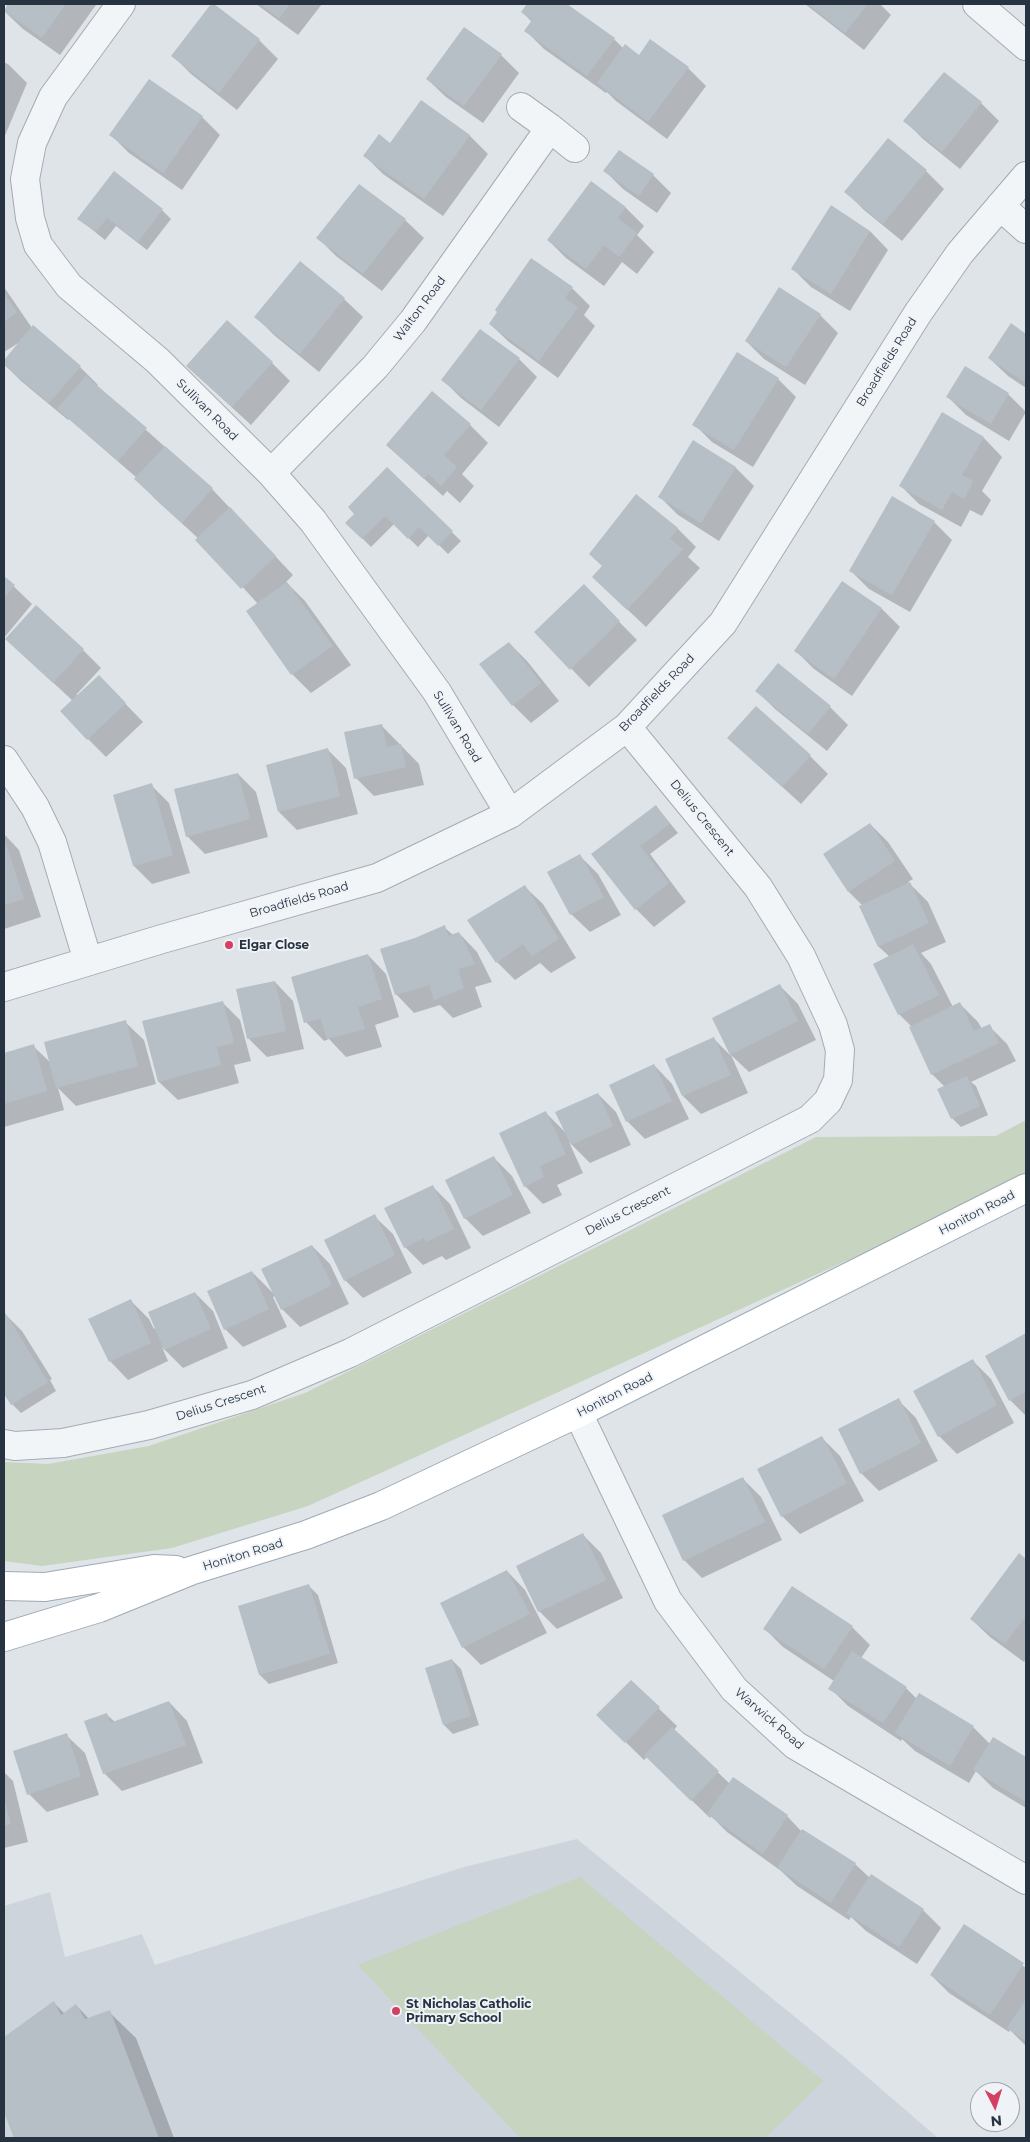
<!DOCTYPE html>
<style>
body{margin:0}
#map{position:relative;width:1030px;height:2142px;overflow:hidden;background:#dfe4e9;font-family:Montserrat,sans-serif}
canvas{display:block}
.frame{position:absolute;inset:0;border:5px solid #273341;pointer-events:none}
.north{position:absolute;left:970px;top:2082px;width:50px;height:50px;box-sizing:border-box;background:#eff3f7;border:1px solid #9fa6ae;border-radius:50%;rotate:175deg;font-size:14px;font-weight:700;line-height:20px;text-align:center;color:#273341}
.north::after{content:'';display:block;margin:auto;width:18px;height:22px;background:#d43f63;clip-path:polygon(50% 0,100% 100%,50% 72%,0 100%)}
</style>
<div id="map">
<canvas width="1030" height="2142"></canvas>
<div class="frame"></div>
<div class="north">N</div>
</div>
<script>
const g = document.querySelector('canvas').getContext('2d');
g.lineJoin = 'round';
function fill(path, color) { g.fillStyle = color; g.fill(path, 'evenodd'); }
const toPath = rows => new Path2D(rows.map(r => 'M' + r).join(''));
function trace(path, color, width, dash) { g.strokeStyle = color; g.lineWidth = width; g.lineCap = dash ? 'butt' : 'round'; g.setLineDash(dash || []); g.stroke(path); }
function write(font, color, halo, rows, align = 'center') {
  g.font = font + ' Montserrat,sans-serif'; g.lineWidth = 4; g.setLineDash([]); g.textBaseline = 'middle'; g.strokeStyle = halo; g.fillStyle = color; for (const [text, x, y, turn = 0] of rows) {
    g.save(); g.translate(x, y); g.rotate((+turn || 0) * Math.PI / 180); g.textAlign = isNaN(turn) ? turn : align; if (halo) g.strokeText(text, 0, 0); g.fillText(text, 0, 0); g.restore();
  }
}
fill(toPath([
 [577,1839,844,2057,938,2138,4,2138,4,1906,50,1892,65,1957,142,1934,155,1965,464,1867]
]), '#cdd4db');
fill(toPath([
 [1026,1120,1026,1175,912,1231,308,1506,172,1548,42,1566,4,1561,4,1462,48,1464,149,1446,305,1393,816,1137,996,1136],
 [580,1877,823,2081,765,2138,520,2138,358,1965]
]), '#c7d4c0');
fill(toPath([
 [9,4,94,4,96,5,60,55,23,29,4,11],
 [213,4,259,40,278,59,237,110,191,74,173,56],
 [256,4,322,4,298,35],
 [528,4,565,4,614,39,624,49,639,56,688,68,706,86,667,139,616,101,607,92,606,93,544,49,526,31,532,22,522,12],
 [805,4,880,4,891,15,864,50],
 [501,55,519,73,483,123,446,97,427,79],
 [4,62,9,65,27,83,4,138],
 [421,102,470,136,488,154,443,216,383,174,365,156,391,145],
 [981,103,999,121,960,169,923,139,905,121],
 [202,117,220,135,182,190,129,153,111,135],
 [888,140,926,171,944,189,902,241,864,210,846,192],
 [605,171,653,175,671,193,657,213,623,189],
 [591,183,626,208,644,226,637,235,654,252,637,274,622,262,604,286,566,258,548,240],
 [162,210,171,219,147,250,116,226,105,240,79,219],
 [405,220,424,238,382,291,336,256,318,238],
 [870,231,888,250,850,311,811,287,793,269],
 [300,263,344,299,363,317,319,372,274,335,256,317],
 [4,287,32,328,80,367,98,385,97,386,212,489,293,575,286,582,305,601,351,665,311,693,292,674,248,612,258,604,199,539,154,498,137,478,69,419,68,420,21,381,4,364,20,342,4,352],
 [572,288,590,306,584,315,595,326,558,378,509,342,490,324],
 [820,315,838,333,805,385,764,359,746,341],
 [1011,325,1026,335,1026,388,1008,376,989,358],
 [519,359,537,377,499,427,461,398,443,380],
 [272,363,290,381,251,425,187,366],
 [965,368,1008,394,1026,412,1009,441,966,415,948,397],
 [778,379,796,397,753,467,712,442,694,424],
 [942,414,984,438,1002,457,982,491,991,500,982,516,970,510,961,527,919,504,901,486],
 [470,425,488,443,462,474,474,486,460,503,447,491,443,496,387,445],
 [694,442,736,468,754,486,719,541,678,515,660,497],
 [387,469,461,541,448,554,429,535,418,547,394,524,371,547,347,523,356,514],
 [636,496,678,529,696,547,688,557,700,568,646,627,612,595,603,567],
 [934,522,952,540,910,612,869,589,851,571],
 [4,577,32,604,4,638],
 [842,582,882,609,900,627,852,696,814,669,796,651],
 [584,586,637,640,589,687,536,632],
 [6,639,83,650,101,668,76,695,117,695,143,722,106,757,88,739,73,701],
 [509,643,527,661,559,701,531,723,513,705],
 [757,691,830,707,848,725,827,751,775,709],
 [381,725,419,764,424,785,374,796,356,778],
 [729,738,810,756,828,774,801,804],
 [328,750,346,768,358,814,297,830,279,812],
 [238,774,256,792,268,837,205,854,187,836],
 [151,785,169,803,190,873,152,884,134,866,114,796],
 [656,806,678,833,650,854,686,902,654,927,636,909,593,854],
 [870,824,888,842,913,879,908,882,928,902,946,942,921,953,931,964,953,1007,960,1004,978,1022,982,1029,989,1026,1007,1044,1016,1061,971,1082,976,1086,988,1115,961,1127,952,1118,945,1087,932,1074,912,1027,899,1014,875,965,890,957,879,947,862,905,849,892,824,854],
 [4,834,19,850,41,917,4,929],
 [580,856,598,874,621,915,590,932,571,914],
 [524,886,543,904,576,958,551,973,540,963,515,980,497,962],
 [444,927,453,935,459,933,477,952,492,982,475,987,482,1007,453,1018,440,1005,414,1013,396,994,415,939],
 [368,955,386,974,399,1017,375,1025,382,1047,346,1057,329,1039,324,1041,306,1022],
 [275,982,293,1001,304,1049,267,1057,248,1038],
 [780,986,798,1004,816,1040,749,1072,731,1055,748,1093,701,1114,683,1096,714,1039,731,1056,713,1019],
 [222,1002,240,1020,251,1061,234,1065,239,1083,178,1100,159,1082,144,1022],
 [125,1022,144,1040,156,1084,76,1106,58,1088,64,1110,4,1127,4,1054,33,1046,51,1063],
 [654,1065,672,1084,689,1119,645,1139,627,1121],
 [598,1094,616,1112,631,1145,590,1163,569,1142,583,1173,557,1185,562,1195,543,1204,525,1186,546,1113,566,1133],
 [494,1158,512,1176,531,1213,483,1236,465,1218],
 [432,1186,450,1204,471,1248,446,1260,442,1256,423,1265,405,1247],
 [374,1216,393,1234,412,1273,363,1298,345,1280],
 [312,1246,330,1264,349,1304,300,1327,282,1309,275,1296,273,1297,287,1327,243,1347,225,1329,252,1272,274,1294],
 [195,1293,213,1311,228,1348,183,1368,162,1347,168,1361,128,1380,110,1361,131,1301,149,1319,154,1329],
 [4,1313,22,1331,52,1379,50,1380,56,1391,21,1413,12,1404,4,1391],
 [1026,1335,1026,1416,1010,1400,986,1356],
 [973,1361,991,1379,1014,1423,957,1454,939,1436],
 [898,1400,916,1418,938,1461,879,1491,861,1473],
 [822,1438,840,1456,864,1501,800,1534,782,1516],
 [743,1479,761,1497,782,1540,702,1578,684,1560],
 [583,1535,601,1553,623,1598,557,1629,539,1611],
 [1019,1555,1026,1560,1026,1659,1024,1662,990,1637,971,1619],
 [507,1571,525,1590,547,1633,481,1665,463,1647],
 [309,1586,318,1595,338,1663,269,1684,260,1675,239,1607],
 [852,1627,870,1645,861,1658,906,1688,917,1699,973,1727,990,1744,994,1739,1026,1759,1026,1808,993,1788,976,1771,969,1783,915,1751,902,1739,901,1741,848,1706,830,1688,834,1681,783,1647,765,1629],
 [452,1660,461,1669,479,1725,453,1734,444,1725,427,1668],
 [631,1682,677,1726,674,1730,730,1784,787,1816,802,1832,855,1864,870,1878,923,1910,941,1928,917,1964,866,1931,851,1917,849,1920,797,1886,781,1871,727,1832,711,1816,710,1818,647,1757,644,1760,598,1715],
 [169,1702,187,1721,203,1763,122,1791,104,1773,106,1714,115,1722],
 [66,1735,85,1753,99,1795,47,1812,29,1794],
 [4,1772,13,1781,28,1842,4,1848],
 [964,1925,1026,1968,1026,2046,1010,2030,1009,2032,949,1993,931,1975],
 [53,2002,65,2014,76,2005,89,2019,109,2012,136,2038,174,2138,15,2138,4,2108,4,2039]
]), '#0003');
fill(toPath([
 [8,4,66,4,42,38,4,11],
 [211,4,214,4,260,39,219,93,171,56],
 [260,4,290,4,279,18],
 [527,4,567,4,615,38,587,76,524,31,532,20,521,12],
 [807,4,868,4,845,33],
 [464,27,502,54,464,106,426,79],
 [650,39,689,67,648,122,597,83,625,44,639,55],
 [944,72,982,102,942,152,903,121],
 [149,79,203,116,163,173,109,135],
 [421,100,470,135,424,199,363,156,379,134,390,143],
 [888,138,927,170,883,224,844,192],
 [619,150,654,174,639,196,603,171],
 [114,171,163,209,138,242,107,218,96,232,77,219],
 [591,181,626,207,618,218,637,233,619,257,604,245,586,269,547,240],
 [359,184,406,219,363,274,316,238],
 [831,205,870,231,831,294,791,269],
 [531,258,573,287,565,298,578,307,539,361,489,324,497,312,495,310],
 [300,261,345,298,300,354,254,317],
 [779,287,821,314,786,367,745,341],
 [4,293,17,312,4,322],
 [227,320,273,362,232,407,186,366],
 [1011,323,1026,334,1026,383,988,358],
 [33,325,81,366,49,403,4,365,4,360],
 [480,329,520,358,481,410,441,380],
 [737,352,779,378,734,450,692,425],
 [965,366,1009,393,991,424,946,397],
 [86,376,147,428,118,461,57,409],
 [432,391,471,424,444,455,457,467,441,486,428,474,424,479,386,445],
 [942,412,984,437,962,475,973,481,964,499,952,492,942,510,899,486],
 [693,440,736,467,701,523,658,497],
 [165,446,213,488,182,523,134,479],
 [387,467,453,531,438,546,419,527,408,539,385,516,362,539,345,523,354,514,348,507],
 [636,494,678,528,670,539,683,549,627,610,592,577,602,566,589,554],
 [892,496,935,521,892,595,849,571],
 [230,507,276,556,241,589,195,540],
 [4,576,15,585,4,598],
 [842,581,882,608,834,679,794,651],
 [287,582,333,646,291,675,246,611],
 [584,584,620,621,570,670,534,632],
 [36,605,84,649,53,683,5,639],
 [509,642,541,683,512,706,479,664],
 [778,663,831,706,808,734,755,691],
 [99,675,126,703,87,740,60,711],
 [756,706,811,755,782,787,727,738],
 [382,724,387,747,401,744,406,767,354,779,344,732],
 [328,748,340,796,278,812,266,765],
 [238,773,250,819,186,837,174,789],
 [152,783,173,855,133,866,113,795],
 [656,805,670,824,640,846,669,883,635,910,591,854],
 [870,823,895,861,848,892,823,854],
 [4,838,24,899,4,905],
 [580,854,604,897,570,915,547,872],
 [910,882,929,923,878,947,859,906],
 [525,885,559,939,532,956,523,944,496,963,467,920],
 [445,925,448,936,459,932,475,964,458,969,464,988,434,1000,429,985,395,995,380,949,415,938],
 [913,944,939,995,898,1015,873,964],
 [368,954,382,999,358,1007,365,1029,327,1039,321,1019,304,1023,291,977],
 [275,981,286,1031,247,1039,236,989],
 [780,984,798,1021,730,1055,712,1018],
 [223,1001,234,1043,217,1047,221,1065,158,1082,142,1021],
 [960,1002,974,1031,990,1024,999,1043,931,1075,909,1027],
 [126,1020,138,1066,56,1088,44,1042],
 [714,1037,731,1075,682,1096,665,1059],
 [34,1044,47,1091,4,1104,4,1053],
 [654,1064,672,1101,626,1122,609,1085],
 [967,1076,980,1106,951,1119,937,1089],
 [598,1093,613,1126,571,1145,555,1112],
 [546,1111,566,1154,540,1166,544,1177,524,1187,499,1133],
 [494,1156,513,1195,464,1219,445,1180],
 [433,1185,454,1229,426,1242,424,1238,404,1248,384,1208],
 [375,1214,395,1255,344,1281,324,1240],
 [312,1245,332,1285,281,1310,261,1269],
 [252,1271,269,1309,224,1330,207,1291],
 [195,1292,211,1329,164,1350,148,1312],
 [131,1299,151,1343,109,1362,88,1319],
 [4,1311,48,1382,11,1405,4,1394],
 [1026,1333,1026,1392,1009,1401,985,1356],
 [973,1359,997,1405,938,1437,913,1391],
 [899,1398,921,1443,860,1474,838,1429],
 [822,1436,847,1483,781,1517,757,1469],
 [743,1477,765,1522,683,1561,662,1515],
 [583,1533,606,1580,538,1612,516,1566],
 [1019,1553,1026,1559,1026,1616,1005,1644,970,1619],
 [507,1570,530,1614,462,1648,440,1603],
 [309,1584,330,1654,259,1675,238,1606],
 [792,1586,853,1626,824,1669,763,1629],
 [852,1651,907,1687,883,1723,828,1689],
 [452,1659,471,1716,443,1725,425,1668],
 [631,1680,660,1707,625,1743,596,1715],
 [919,1693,974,1726,950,1766,895,1733],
 [169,1701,186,1745,103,1774,84,1721,107,1713,110,1723],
 [672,1727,719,1771,691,1801,644,1755],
 [67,1733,81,1776,27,1795,13,1751],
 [993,1737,1026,1757,1026,1802,973,1770],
 [733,1777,788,1815,763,1854,707,1814],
 [4,1798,11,1824,4,1826],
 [802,1829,856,1863,831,1903,777,1868],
 [871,1874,924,1909,899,1947,846,1913],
 [964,1924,1024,1963,990,2015,930,1975],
 [1026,1999,1026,2041,1007,2028],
 [54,2001,61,2015,76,2004,85,2019,110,2010,159,2138,14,2138,4,2112,4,2037]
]), '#b6bec6');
const minor = toPath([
 [121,4,53,97,32,143,25,179,30,218,38,245,69,286,157,360,271,473,313,521,437,692,510,814],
 [977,4,1026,46],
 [521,107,550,128],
 [1000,206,1026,229],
 [271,473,375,367,413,321,550,128,575,148],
 [4,760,35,807,52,842,88,961],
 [4,987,162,939,377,878,510,814,627,727,723,623,918,313,960,253,1026,176],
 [578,1413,668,1601,734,1689,795,1745,1026,1880],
 [4,1444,15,1446,63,1443,149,1425,252,1395,350,1353,810,1119,828,1101,838,1080,840,1050,833,1025,801,956,758,887,627,727]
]);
const major = toPath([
 [4,1586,45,1587,154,1569,176,1570],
 [4,1637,99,1608,190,1571,306,1535,381,1506,578,1413,1026,1188]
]);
trace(minor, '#a4abb3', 30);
trace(major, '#9eaab6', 30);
trace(minor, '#f2f5f7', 28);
trace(major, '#fff', 28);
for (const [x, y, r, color] of [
 [229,945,5,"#d43f63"],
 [396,2011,5,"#d43f63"]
]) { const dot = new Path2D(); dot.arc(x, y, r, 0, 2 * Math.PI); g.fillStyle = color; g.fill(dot); trace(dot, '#eff3f7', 2); }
write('12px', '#273341', '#eff3f7', [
 ["Walton Road",420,309,-53],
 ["Broadfields Road",887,362,-58],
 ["Sullivan Road",207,410,45],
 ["Broadfields Road",657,693,-46],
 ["Sullivan Road",457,727,59],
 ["Delius Crescent",702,818,51],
 ["Broadfields Road",299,900,-16],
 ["Delius Crescent",628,1211,-27],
 ["Honiton Road",977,1213,-27],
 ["Honiton Road",615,1395,-27],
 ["Delius Crescent",221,1403,-18],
 ["Honiton Road",243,1555,-17],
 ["Warwick Road",769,1719,41]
]);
write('bold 12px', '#273341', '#eff3f7', [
 ["Elgar Close",239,945],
 ["St Nicholas Catholic",406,2004],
 ["Primary School",406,2018]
], 'left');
</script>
